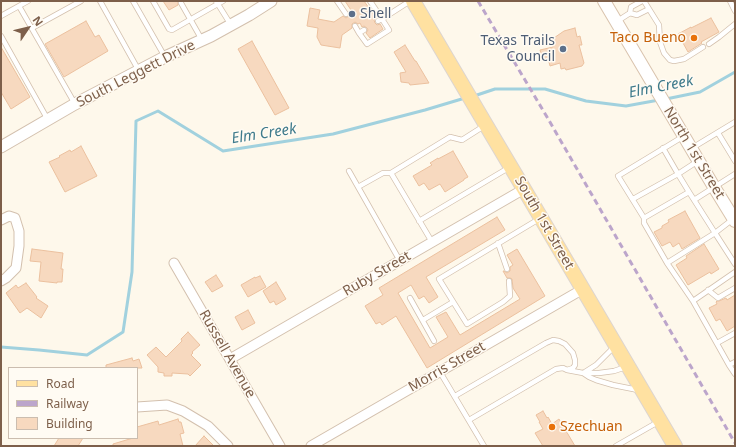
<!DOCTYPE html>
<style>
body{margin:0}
#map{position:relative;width:736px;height:447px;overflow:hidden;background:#fef8eb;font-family:"Noto Sans",sans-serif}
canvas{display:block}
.frame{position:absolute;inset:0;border:2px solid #7d5f4a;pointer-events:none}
.legend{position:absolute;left:8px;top:367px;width:130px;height:72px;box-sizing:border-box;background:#fffbf3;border:1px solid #cbbdaf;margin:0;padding:5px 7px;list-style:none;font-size:12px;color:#7d5f4a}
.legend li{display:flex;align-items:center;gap:8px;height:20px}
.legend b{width:20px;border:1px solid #cbbdaf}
.north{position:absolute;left:8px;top:8px;width:40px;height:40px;-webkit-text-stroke:3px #fffbf3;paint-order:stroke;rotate:55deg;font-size:11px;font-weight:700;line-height:16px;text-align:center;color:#7d5f4a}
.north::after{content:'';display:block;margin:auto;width:14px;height:18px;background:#7d5f4a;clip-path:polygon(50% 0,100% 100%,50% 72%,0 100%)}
</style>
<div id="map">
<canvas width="736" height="447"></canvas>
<div class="frame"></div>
<ul class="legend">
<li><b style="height:5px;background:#ffe1a1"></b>Road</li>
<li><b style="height:5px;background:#bca5cb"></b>Railway</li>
<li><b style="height:11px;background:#f7d9bf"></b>Building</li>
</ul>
<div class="north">N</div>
</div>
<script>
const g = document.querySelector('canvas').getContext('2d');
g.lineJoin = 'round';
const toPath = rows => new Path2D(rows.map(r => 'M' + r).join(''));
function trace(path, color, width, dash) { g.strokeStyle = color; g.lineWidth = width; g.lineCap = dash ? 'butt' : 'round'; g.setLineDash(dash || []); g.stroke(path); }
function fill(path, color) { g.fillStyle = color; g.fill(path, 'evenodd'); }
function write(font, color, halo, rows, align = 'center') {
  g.font = font + ' "Noto Sans",sans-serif'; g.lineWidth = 3; g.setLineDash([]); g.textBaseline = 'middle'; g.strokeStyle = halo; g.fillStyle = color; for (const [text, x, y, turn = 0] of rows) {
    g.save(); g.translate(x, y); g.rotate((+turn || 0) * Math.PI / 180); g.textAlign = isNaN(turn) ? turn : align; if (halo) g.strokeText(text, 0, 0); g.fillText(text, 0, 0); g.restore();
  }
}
trace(toPath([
 [474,96,495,89,545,89,586,101,626,106,659,100],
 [666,99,700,92,735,72],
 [1,347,39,350,87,355,123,332,132,272,136,121,158,111,223,151,333,134,425,110,465,98]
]), '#a1d1de', 3);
const building = toPath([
 [163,1,178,1,178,5,169,10,163,1],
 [345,1,364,1,376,18,374,20,375,23,377,25,380,24,383,29,370,38,366,33,368,30,367,28,364,26,362,27,360,23,358,24,355,22,352,24,352,28,342,35,340,48,321,45,317,37,318,28,307,26,310,8,320,10,318,19,334,22,343,16,346,18,349,16,349,12,351,10,345,1],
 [711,18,719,32,701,42,702,43,688,52,678,34,691,27,691,28,711,18],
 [86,21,95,37,99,35,108,51,64,77,45,44,86,21],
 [575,28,577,37,580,36,582,45,579,45,584,63,582,66,566,70,565,68,561,69,560,63,550,66,549,62,548,62,547,59,543,60,540,50,553,47,551,40,564,31,575,28],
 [252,41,289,108,275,115,238,49,252,41],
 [405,45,415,61,416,61,429,83,410,85,409,83,401,82,400,73,406,72,394,52,405,45],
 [1,47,30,97,11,109,1,92,1,47],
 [81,146,97,176,65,192,49,162,60,157,59,156,70,150,71,152,81,146],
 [453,151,468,177,464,179,464,180,445,192,440,184,429,190,424,183,419,186,413,176,432,165,430,163,438,158,438,159,453,151],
 [685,211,700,238,682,249,679,243,673,247,670,242,662,246,654,232,662,228,662,226,669,222,668,220,685,211],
 [497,217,505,230,426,277,438,297,429,303,424,296,419,299,411,285,398,293,430,348,448,337,436,317,446,312,460,335,520,299,513,288,512,279,510,278,507,278,503,271,504,271,507,273,510,271,510,267,513,265,507,255,517,249,545,296,427,368,396,316,382,325,380,322,376,324,365,306,383,295,379,288,497,217],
 [704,244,719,269,711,274,710,272,688,285,676,265,687,258,686,256,704,244],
 [32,249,63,253,61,269,63,269,62,282,57,282,57,283,39,281,41,262,30,261,32,249],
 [216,275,223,286,212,292,205,282,216,275],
 [260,276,266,287,248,297,241,285,255,277,255,278,260,276],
 [276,282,286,299,276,305,274,301,270,303,263,291,276,282],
 [26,283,37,297,36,298,48,306,41,318,27,308,20,313,6,293,16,285,18,288,26,283],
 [735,295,735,326,727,331,720,319,716,321,709,308,717,304,716,302,717,301,719,301,726,298,727,300,735,295],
 [248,310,255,323,242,330,235,317,248,310],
 [188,332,200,345,192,352,193,353,191,355,201,365,190,376,188,374,172,373,172,376,164,376,164,373,158,372,158,367,147,355,156,347,166,357,182,341,181,339,188,332],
 [132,358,133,361,139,359,142,368,106,368,106,365,132,358],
 [543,411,547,418,548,417,552,424,559,419,575,446,543,446,535,433,543,429,539,422,540,422,536,415,543,411],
 [178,419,179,422,181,422,184,433,180,434,183,446,113,446,113,444,133,438,137,438,137,427,158,421,159,425,178,419],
 [204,436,214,446,195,446,204,436],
 [59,438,83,438,78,446,54,446,59,438]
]);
fill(building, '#f7d9bf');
trace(building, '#ebc09e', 1);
const service = toPath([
 [100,1,139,71],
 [133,1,165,57],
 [153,1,169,29,172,30,223,1],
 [216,1,231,25],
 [337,1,346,14],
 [370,1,382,19,410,1],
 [644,1,659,25,660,42,664,53,670,60,674,61,684,59,703,47],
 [730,1,735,11],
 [181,3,202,40],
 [19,6,75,104],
 [630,13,637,15,649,9],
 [1,16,28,1],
 [616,22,630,13,631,7,642,1],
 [355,26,359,33,364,30],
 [32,28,81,1],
 [359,33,367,44,389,30,382,19,378,21],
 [1,36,48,120],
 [709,44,719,37,735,24],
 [718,133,735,161],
 [684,136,618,176,644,218,689,192,678,174,698,161],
 [692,148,735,122],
 [349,171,400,261],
 [358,187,383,173,391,173],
 [689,192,715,233,733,219],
 [633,199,678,174,663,148],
 [694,200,735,174],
 [644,218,644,223,667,263,715,233,735,264],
 [419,221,510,167],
 [432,242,391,173,450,137,462,140,484,126],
 [498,243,507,269],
 [667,263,693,301,735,272],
 [509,281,510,296,503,302,467,324,439,279,539,219],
 [708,290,718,298,735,288],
 [410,298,434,341],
 [693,301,729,365,735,362],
 [423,320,453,302],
 [717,343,735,333],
 [729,365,735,374],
 [567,370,583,373,599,373,614,371,626,367],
 [440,372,484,446],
 [585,372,596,365,614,347],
 [583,373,589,377,596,380,613,385,638,390],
 [455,396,546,343,553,340,559,341,565,344,573,353,575,360,575,365,573,368,567,370,563,368,556,369,469,420],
 [616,446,658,422]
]);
const minor = toPath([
 [1,220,9,216,15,218,19,231,19,246,16,268,6,278,1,281],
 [174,263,280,446],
 [230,359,524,189],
 [137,407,167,405,183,411,208,426,228,446],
 [311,446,583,289]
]);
const tertiary = toPath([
 [1,147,75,104,165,57,211,36,249,15,271,1]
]);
const secondary = toPath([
 [604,1,714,187,735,221]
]);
const primary = toPath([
 [413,1,486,125,524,189,675,446]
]);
trace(service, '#d3c0ae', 6);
trace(minor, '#d3c0ae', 11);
trace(tertiary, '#d3c0ae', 13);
trace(secondary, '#d9c3ad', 14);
trace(primary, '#ddd5d0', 16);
trace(service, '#fff', 4.5);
trace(minor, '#fff', 9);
trace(tertiary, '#fff', 11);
trace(secondary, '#fff', 12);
trace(primary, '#ffe1a1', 14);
trace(toPath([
 [478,1,547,117,735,443]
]), '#bca5cb', 3, [6, 4]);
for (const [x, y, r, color] of [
 [352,14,4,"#5c6f8a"],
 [694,38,4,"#e8710a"],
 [563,49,4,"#5c6f8a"],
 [552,427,4,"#e8710a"]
]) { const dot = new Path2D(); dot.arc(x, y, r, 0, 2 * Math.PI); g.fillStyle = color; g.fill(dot); trace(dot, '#fffbf3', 1.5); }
write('14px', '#4e5e75', '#fffbf3', [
 ["Shell",360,14],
 ["Texas Trails",555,41,"right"],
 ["Council",555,57,"right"]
], 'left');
write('14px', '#c56008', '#fffbf3', [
 ["Taco Bueno",686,38],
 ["Szechuan",560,427,"left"]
], 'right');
write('14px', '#7d5f4a', '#fffbf3', [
 ["South Leggett Drive",136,74,-27],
 ["North 1st Street",694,153,59],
 ["South 1st Street",544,223,60],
 ["Ruby Street",377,274,-30],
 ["Russell Avenue",227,354,60],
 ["Morris Street",447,367,-30]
]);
write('italic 15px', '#3e7a8b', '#fffbf3', [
 ["Elm Creek",661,87,-11],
 ["Elm Creek",264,134,-9]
]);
</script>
